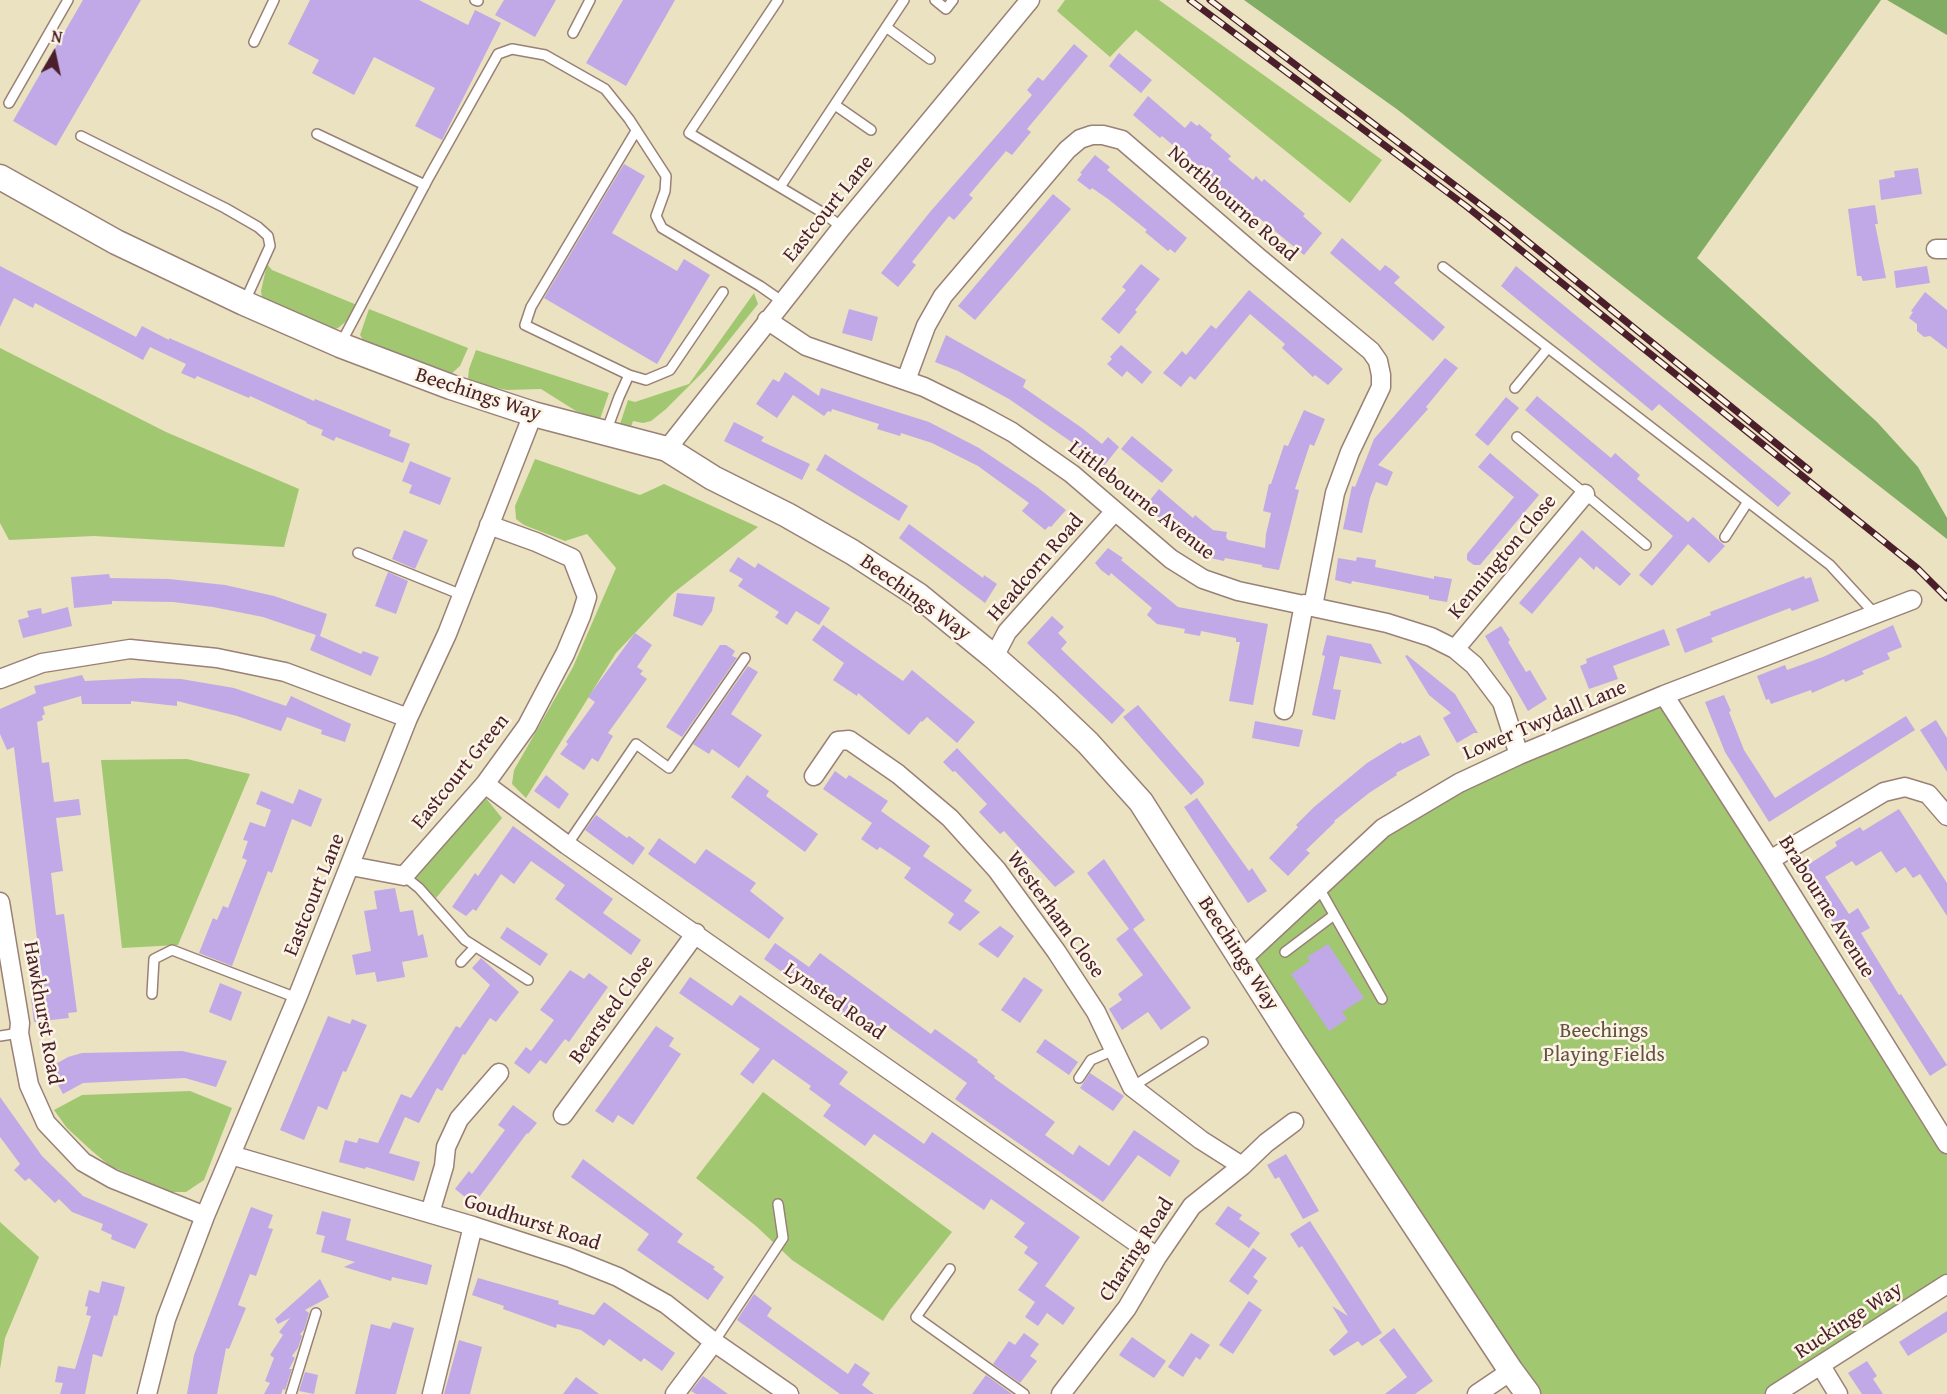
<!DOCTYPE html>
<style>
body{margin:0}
#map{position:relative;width:1947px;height:1394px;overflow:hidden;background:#eae2c0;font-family:"Gentium Book Plus",serif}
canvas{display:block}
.north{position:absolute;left:24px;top:24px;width:60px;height:60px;-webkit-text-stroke:4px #fcf5e5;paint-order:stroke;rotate:9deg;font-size:16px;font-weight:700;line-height:24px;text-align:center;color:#4a1f2b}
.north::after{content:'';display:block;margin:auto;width:21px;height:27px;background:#4a1f2b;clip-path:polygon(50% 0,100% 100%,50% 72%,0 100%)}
</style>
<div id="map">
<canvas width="1947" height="1394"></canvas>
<div class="north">N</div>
</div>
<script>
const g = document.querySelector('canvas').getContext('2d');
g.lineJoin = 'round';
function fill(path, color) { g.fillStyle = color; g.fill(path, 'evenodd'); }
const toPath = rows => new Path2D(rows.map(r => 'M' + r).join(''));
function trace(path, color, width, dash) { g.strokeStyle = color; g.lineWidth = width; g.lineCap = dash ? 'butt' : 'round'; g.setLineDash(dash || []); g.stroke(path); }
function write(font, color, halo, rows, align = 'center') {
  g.font = font + ' "Gentium Book Plus",serif'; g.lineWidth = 5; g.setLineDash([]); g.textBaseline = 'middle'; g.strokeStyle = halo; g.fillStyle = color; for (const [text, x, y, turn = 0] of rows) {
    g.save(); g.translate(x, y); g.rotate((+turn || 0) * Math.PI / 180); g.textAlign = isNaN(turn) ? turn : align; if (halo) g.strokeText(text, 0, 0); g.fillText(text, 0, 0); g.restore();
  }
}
fill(toPath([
 [1065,0,1159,0,1382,160,1350,203,1136,30,1110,57,1057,11],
 [267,264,272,270,357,305,349,319,338,328,329,331,262,298,261,291],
 [754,293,758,304,706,369,666,409,651,421,643,423,633,421,631,427,620,424,628,400,635,402,689,384],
 [369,309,468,348,460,366,450,375,367,346,360,335],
 [0,348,166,432,299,489,284,547,94,536,9,540,0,523],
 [476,350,609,393,600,419,576,411,541,389,507,390,471,383,468,378,469,369],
 [535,459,640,495,664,484,758,527,672,594,616,653,526,798,512,784,514,770,573,667,616,568,587,534,565,541,524,525,516,519,515,506],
 [1664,695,1947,1144,1947,1284,1775,1394,1528,1394,1241,960,1383,828],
 [187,759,250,774,178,945,122,948,101,760],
 [485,797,502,818,436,898,413,875],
 [190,1091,232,1108,204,1180,186,1192,172,1192,110,1166,92,1151,67,1128,54,1110,82,1095],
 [763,1092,952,1232,890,1310,883,1321,792,1260,756,1226,696,1178],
 [0,1222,39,1257,5,1338,0,1369]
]), '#a2c771');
fill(toPath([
 [1244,0,1881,0,1697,258,1877,422,1918,467,1947,518,1947,539,1398,110],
 [1887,0,1947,0,1947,35]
]), '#81ac63');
fill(toPath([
 [83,0,141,0,56,146,13,121],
 [310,0,419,0,468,25,475,10,501,23,442,140,415,126,435,88,374,57,354,95,312,73,319,60,288,44],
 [504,0,556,0,535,37,495,15],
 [623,0,675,0,626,86,586,63],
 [1074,44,1088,56,1027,129,1031,132,1012,155,1006,151,969,195,973,198,954,220,949,216,912,262,916,265,898,287,881,273,930,212,1032,95,1027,90,1038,77,1043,81],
 [1119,53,1152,80,1141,93,1109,66],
 [1148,96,1185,128,1191,121,1197,126,1199,124,1212,135,1210,138,1231,156,1228,159,1253,180,1256,176,1262,182,1264,179,1305,214,1303,216,1322,233,1304,255,1258,217,1256,219,1219,188,1221,186,1162,136,1160,138,1133,115],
 [1095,155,1110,167,1107,170,1187,238,1175,253,1170,249,1168,251,1145,232,1147,230,1108,199,1092,188,1090,190,1077,180,1082,174,1080,173],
 [624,164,645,176,612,233,677,271,684,259,710,275,657,364,544,298],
 [1918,168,1922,194,1881,200,1879,180,1895,177,1894,171],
 [1053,194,1071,209,975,320,958,306],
 [1875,205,1878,224,1875,224,1886,278,1863,281,1861,276,1857,276,1848,209],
 [1342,238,1380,271,1385,265,1392,270,1400,277,1394,283,1445,327,1433,341,1330,253],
 [1141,264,1160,279,1135,310,1137,312,1119,334,1101,319,1126,290,1122,287],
 [0,266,136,337,142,326,169,340,169,338,314,401,315,399,391,430,389,436,410,444,403,463,336,437,334,441,321,435,323,430,306,423,307,422,250,396,249,398,197,376,195,379,181,373,186,364,150,347,143,360,35,303,33,308,14,298,0,327],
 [1516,266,1791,493,1778,507,1659,404,1652,411,1501,286],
 [1927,266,1930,283,1896,288,1894,271],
 [1249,290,1343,369,1328,385,1315,375,1313,377,1282,348,1285,344,1250,314,1195,380,1190,376,1181,387,1163,373,1182,351,1186,355,1211,325,1216,329],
 [1925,292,1947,310,1947,349,1930,336,1924,337,1917,331,1917,324,1909,318,1913,312,1911,311],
 [849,309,878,317,872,341,842,333],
 [946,335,1026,380,1023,387,1082,428,1102,444,1108,437,1119,447,1103,467,1073,443,1009,399,958,371,935,362],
 [1121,345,1152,372,1142,384,1127,371,1122,377,1107,364,1112,359,1110,357],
 [1445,358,1458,368,1426,407,1428,409,1378,465,1393,472,1387,486,1376,482,1370,498,1362,533,1343,529,1352,486,1355,487,1374,439],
 [785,372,819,396,821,388,929,422,979,448,1037,487,1066,510,1051,527,1049,526,1045,530,1022,511,1029,503,978,466,932,443,901,433,900,436,877,429,879,424,832,409,831,412,828,411,824,416,793,395,777,418,756,404,773,379,779,382],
 [1537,396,1611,458,1615,453,1640,475,1637,479,1688,522,1693,517,1725,546,1709,563,1688,544,1652,586,1639,575,1673,536,1525,410],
 [1506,397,1519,408,1488,446,1475,435],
 [1304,410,1325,419,1314,446,1310,444,1295,489,1299,490,1279,570,1262,567,1262,565,1225,558,1224,561,1206,557,1145,506,1159,489,1193,518,1195,515,1213,530,1227,532,1226,537,1228,540,1265,548,1266,534,1271,513,1263,511,1269,484,1271,484,1284,445,1288,446],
 [734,422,764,437,761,441,810,464,802,480,724,441],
 [1132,436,1173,470,1162,483,1121,449],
 [1490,453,1539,495,1480,565,1474,565,1467,560,1467,554,1514,497,1478,467],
 [825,454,908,506,899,521,816,470],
 [410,461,451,478,440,505,409,493,412,485,402,481],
 [909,524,983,578,984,575,997,584,985,603,899,538],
 [404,530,428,540,415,569,392,559],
 [1582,530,1631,574,1620,586,1596,566,1594,570,1580,557,1532,614,1519,603],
 [1108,548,1123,558,1121,560,1178,607,1268,624,1253,705,1229,701,1240,642,1236,642,1236,638,1201,631,1200,636,1184,633,1185,629,1157,624,1147,615,1152,608,1111,573,1109,576,1101,570,1095,563],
 [738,557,755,568,758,563,830,608,819,625,796,611,787,625,775,617,779,612,738,586,743,579,729,571],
 [1357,557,1376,560,1375,567,1434,579,1434,576,1452,579,1447,602,1429,599,1429,596,1352,581,1351,584,1335,580,1338,558,1356,561],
 [388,572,408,581,396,614,375,606],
 [109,574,110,578,169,579,225,585,274,596,327,614,320,636,361,654,363,651,379,657,371,676,310,650,316,635,263,617,213,607,173,602,112,601,112,604,74,608,71,577],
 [1804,576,1805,579,1811,577,1819,601,1792,611,1790,608,1711,638,1713,642,1685,653,1676,629,1711,615,1710,612],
 [677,593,715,597,712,611,702,626,673,616],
 [68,607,72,626,23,638,18,620,29,617,27,611,41,608,42,614],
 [1052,616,1064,627,1058,633,1067,642,1061,649,1125,710,1112,724,1027,643],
 [823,625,903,681,912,670,975,722,957,743,927,717,922,722,921,721,909,735,858,693,857,696,833,680,844,663,812,640],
 [1893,625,1902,647,1887,653,1890,659,1862,671,1864,674,1845,682,1844,679,1812,693,1811,690,1771,704,1769,699,1766,700,1757,676,1785,665,1787,670,1823,657],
 [1501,626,1510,640,1508,642,1526,672,1530,670,1547,699,1528,711,1485,636],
 [1664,629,1670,645,1613,666,1618,679,1589,689,1580,666,1587,663,1586,659],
 [635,633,652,645,637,667,643,671,640,674,647,679,608,733,613,736,598,762,592,758,584,770,560,754,568,744,566,742,595,702,588,697],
 [1327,635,1371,644,1382,664,1340,656,1333,689,1341,690,1335,720,1312,715,1325,656,1322,655],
 [720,645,726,645,735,651,732,656,737,658,682,737,666,727],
 [1407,655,1455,694,1478,733,1474,733,1457,743,1443,718,1451,713,1429,695,1405,656],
 [748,666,758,672,731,714,762,735,739,768,712,749,709,754,693,744],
 [82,675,85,681,143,678,181,679,234,688,286,706,291,696,351,724,345,742,321,734,322,730,287,717,281,731,237,716,177,701,177,706,131,701,131,704,82,704,81,696,43,707,45,714,42,716,43,720,37,722,42,763,49,762,54,802,79,799,81,815,56,818,63,871,51,873,56,915,64,914,77,1012,68,1013,69,1018,34,1022,31,998,44,997,14,747,7,750,0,734,0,709,36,693,34,686],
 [1724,695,1731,711,1729,712,1744,750,1775,798,1906,716,1915,730,1769,822,1725,752,1705,702],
 [1138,705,1203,780,1204,784,1191,795,1123,717],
 [1936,720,1947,738,1947,772,1920,730],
 [1255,721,1303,730,1299,747,1252,738],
 [1420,735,1430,755,1396,773,1397,775,1369,793,1334,821,1335,822,1306,850,1310,853,1288,876,1269,858,1298,827,1296,825,1314,807,1367,763,1401,742,1402,744],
 [957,748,1075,872,1055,887,1004,831,1000,834,979,812,987,804,955,771,953,772,943,762],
 [835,771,846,779,849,775,888,801,881,811,930,846,923,856,972,890,964,901,980,912,960,931,948,923,954,914,904,878,911,868,880,847,877,850,861,839,872,823,823,789],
 [546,775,569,794,559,809,534,791],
 [747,775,769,791,766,796,818,834,805,852,731,797],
 [299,789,322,799,311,827,292,819,272,873,268,871,232,966,199,953,213,918,217,920,223,906,228,908,247,860,242,858,248,841,243,840,250,822,265,827,271,810,256,804,261,791,293,804],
 [1197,798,1249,871,1252,868,1267,891,1248,903,1184,807],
 [1899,809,1947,883,1947,916,1920,874,1913,878,1905,867,1896,873,1881,851,1856,866,1852,861,1825,877,1849,914,1858,908,1870,928,1861,933,1899,995,1901,994,1947,1065,1930,1076,1800,870,1837,846,1835,842,1860,827,1863,831],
 [596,815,627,838,629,836,645,848,633,865,585,830],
 [513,826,613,899,603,913,641,940,631,955,555,899,565,885,531,861,514,884,501,874,476,911,473,909,466,916,452,907,475,873,478,876],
 [659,838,695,864,706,849,756,883,750,891,784,918,769,939,648,854],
 [1104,859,1145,920,1133,929,1191,1008,1161,1030,1148,1012,1122,1030,1109,1009,1122,1000,1118,994,1143,975,1116,939,1129,929,1087,873],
 [395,888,400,912,413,910,418,936,423,934,428,957,402,962,405,977,377,982,375,972,356,975,352,955,371,951,364,911,377,909,374,891],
 [1000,926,1014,936,998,958,978,944],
 [507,927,548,954,540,966,500,938],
 [775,943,809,967,820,953,931,1034,935,1029,978,1060,977,1062,995,1076,994,1078,1055,1122,1045,1135,1073,1155,1079,1145,1109,1166,1134,1130,1180,1161,1170,1177,1138,1155,1103,1202,955,1099,967,1083,882,1022,872,1036,764,959],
 [1328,944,1364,998,1342,1012,1347,1019,1329,1031,1291,974,1310,961,1307,957],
 [481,958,519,992,496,1022,490,1018,465,1055,463,1054,442,1091,437,1088,419,1123,405,1117,389,1153,420,1162,414,1181,366,1167,365,1169,339,1162,345,1140,357,1143,359,1138,378,1143,401,1094,411,1098,456,1026,460,1028,490,985,472,968],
 [570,970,584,979,589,973,608,987,569,1042,565,1039,546,1064,540,1060,529,1074,514,1063,526,1047,531,1051,554,1020,540,1010],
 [690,977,732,1006,740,995,848,1072,839,1084,924,1144,932,1132,1080,1237,1045,1286,1075,1308,1063,1325,1047,1313,1038,1326,1025,1317,1035,1302,1018,1290,1038,1263,1024,1253,1028,1247,1014,1237,1025,1223,991,1199,984,1210,874,1134,865,1146,823,1116,831,1105,809,1089,811,1086,773,1059,753,1084,740,1074,760,1049,679,993],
 [1024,977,1043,990,1020,1023,1001,1010],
 [220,983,242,992,231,1021,209,1012],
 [328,1016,350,1024,352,1019,367,1025,346,1072,343,1071,327,1110,318,1106,304,1140,280,1130],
 [656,1026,674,1038,669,1046,681,1054,633,1125,618,1115,613,1123,595,1111],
 [1045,1039,1078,1062,1069,1075,1036,1052],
 [182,1051,227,1061,216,1087,185,1078,83,1083,63,1094,49,1068,68,1057,82,1053],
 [1090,1073,1124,1096,1113,1111,1080,1088],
 [0,1097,42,1156,83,1196,148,1224,135,1249,111,1239,112,1235,101,1230,103,1224,72,1212,59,1199,55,1203,29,1178,25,1181,14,1170,20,1164,0,1137],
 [513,1105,537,1123,528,1134,527,1133,474,1204,455,1189,469,1171,472,1174,505,1130,498,1125],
 [1286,1154,1319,1211,1303,1219,1279,1177,1275,1179,1267,1165],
 [583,1159,683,1234,677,1242,715,1267,713,1269,724,1277,708,1300,637,1250,649,1234,571,1177],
 [1228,1206,1242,1215,1239,1219,1260,1233,1249,1248,1215,1224],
 [251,1207,273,1215,268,1228,273,1229,256,1276,250,1274,238,1305,246,1308,229,1349,226,1348,217,1394,187,1394,194,1355],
 [322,1211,351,1219,346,1240,432,1265,427,1285,392,1277,391,1281,344,1267,355,1262,321,1252,325,1236,316,1234],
 [1310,1221,1382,1333,1362,1346,1358,1341,1334,1356,1329,1350,1348,1332,1332,1306,1348,1316,1302,1246,1299,1248,1290,1234],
 [1253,1248,1267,1258,1253,1277,1258,1281,1248,1295,1229,1281],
 [478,1278,559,1301,558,1304,594,1315,604,1302,675,1353,662,1371,644,1358,641,1362,609,1339,604,1346,581,1330,557,1324,556,1328,503,1309,504,1306,472,1295],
 [320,1279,329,1297,305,1310,309,1313,304,1330,300,1334,302,1336,298,1348,292,1356,295,1358,289,1369,292,1369,285,1390,283,1389,281,1394,264,1394,270,1383,265,1381,274,1358,270,1355,283,1335,279,1332,290,1318,278,1324,275,1319],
 [102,1281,125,1287,117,1316,114,1315,102,1357,93,1354,85,1394,60,1394,63,1383,55,1382,58,1366,75,1369,91,1316,86,1315,88,1307,85,1306,89,1290,99,1293],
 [754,1294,772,1308,767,1316,848,1374,855,1363,870,1373,862,1385,874,1394,840,1394,737,1320],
 [1249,1301,1262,1310,1233,1354,1219,1345],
 [1947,1311,1947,1332,1908,1356,1899,1342],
 [393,1322,414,1328,396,1394,355,1394,371,1324,390,1329],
 [1394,1328,1433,1381,1415,1394,1385,1394,1407,1377,1379,1340],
 [1024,1333,1039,1344,1030,1356,1037,1361,1020,1383,993,1364,1009,1341,1015,1345],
 [1191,1333,1210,1345,1200,1360,1196,1357,1183,1377,1168,1367],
 [1132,1337,1166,1361,1154,1378,1119,1355],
 [459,1340,482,1347,470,1394,444,1394],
 [1867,1361,1877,1376,1873,1379,1883,1394,1862,1394,1848,1373],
 [305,1372,318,1375,314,1394,299,1391],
 [986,1375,1012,1394,972,1394],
 [703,1376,728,1394,696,1394,691,1391],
 [576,1377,599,1394,563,1394]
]), '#c1a9e7');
const service = toPath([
 [475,0,478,1],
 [778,0,689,133,820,211,842,227],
 [935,0,946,9,953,0],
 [886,27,930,59],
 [573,33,590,0],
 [254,42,274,0],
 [9,103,68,0],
 [835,105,871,130],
 [317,134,425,185],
 [81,136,225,208,258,227,268,236,270,246,245,301],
 [780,187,904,0],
 [1443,267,1830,565,1875,614],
 [340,345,429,177,498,54,512,49,545,55,605,89,629,119,666,176,665,191,656,216,662,228,760,286,783,302],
 [629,375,646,380,670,370,723,292],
 [1515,388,1548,348],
 [606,432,619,397,629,375,525,325,531,307,636,131],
 [1517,437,1646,545],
 [1725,537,1747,503],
 [358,553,462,595],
 [567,845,636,744,669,768,745,658],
 [404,876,419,888,465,940,528,980],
 [1319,888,1382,999],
 [1285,952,1334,915],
 [461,962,475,947],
 [152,994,154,959,172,950,297,998],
 [0,1036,19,1033],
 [1079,1078,1091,1060,1114,1050],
 [1132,1087,1203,1042],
 [950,1269,916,1317,1024,1394],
 [714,1342,783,1238,778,1204],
 [291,1394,316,1313]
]);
const minor = toPath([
 [1936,249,1947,249],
 [767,320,806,346,924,387,979,414,1012,432,1072,474,1171,559,1203,579,1238,591,1387,623,1431,637,1455,649,1474,665,1502,702,1519,755],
 [906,380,926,326,943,296,1067,150,1080,139,1092,135,1103,135,1122,140,1259,258,1371,351,1378,361,1381,375,1381,387,1350,452,1335,493,1313,606],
 [667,449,842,227,1030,0],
 [1455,649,1585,494],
 [994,657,1007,632,1115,511],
 [0,679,42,663,130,649,217,658,285,672,408,718],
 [1664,695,1770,860,1947,1144],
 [1284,710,1304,604],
 [814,776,838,741,849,740,898,774,950,818,997,870,1056,951,1096,1012,1132,1087,1201,1140,1242,1166],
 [485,784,567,845,1157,1257],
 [1770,860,1884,792,1905,787,1928,794,1947,816],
 [351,866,404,876,485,784,527,726,565,654,581,616,587,597,572,558,536,542,489,525],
 [0,902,20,1023,19,1033,29,1085,46,1123,83,1162,113,1179,205,1216],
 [1241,960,1383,828,1459,783,1519,755,1664,695,1912,600],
 [563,1115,696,933],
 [231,1155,473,1226,568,1257,618,1277,666,1304,714,1342,789,1394],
 [430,1213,444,1166,446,1147,459,1119,499,1073],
 [1821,1366,1838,1394],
 [147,1394,166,1319,205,1216,297,998,408,718,447,634,533,414],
 [432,1394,473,1226],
 [675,1394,714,1342],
 [1061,1394,1127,1308,1157,1257,1192,1206,1242,1166,1266,1143,1294,1122],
 [1477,1394,1511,1371],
 [1775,1394,1947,1284]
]);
const tertiary = toPath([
 [0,177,116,242,244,303,340,345,451,387,533,414,667,449,713,478,787,515,852,552,918,595,994,657,1046,703,1088,743,1141,802,1293,1041,1511,1371,1528,1394]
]);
trace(service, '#9a8076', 12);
trace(minor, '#9a8076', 21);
trace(tertiary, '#9a8076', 27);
trace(service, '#fff', 9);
trace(minor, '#fff', 18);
trace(tertiary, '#fff', 24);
const rail = toPath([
 [1190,0,1466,206,1917,568,1947,598],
 [1210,0,1506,224,1809,470]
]);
trace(rail, '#4a1f2b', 7);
trace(rail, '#fcf5e5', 4.5, [14]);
write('21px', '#4a1f2b', '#fcf5e5', [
 ["Northbourne Road",1232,204,41],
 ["Eastcourt Lane",829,209,-51],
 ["Beechings Way",478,395,18],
 ["Littlebourne Avenue",1141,501,38],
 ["Kennington Close",1503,557,-50],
 ["Headcorn Road",1036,568,-49],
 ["Beechings Way",915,598,36],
 ["Lower Twydall Lane",1545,721,-23],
 ["Eastcourt Green",461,772,-51],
 ["Eastcourt Lane",315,895,-68],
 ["Brabourne Avenue",1826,907,58],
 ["Westerham Close",1055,915,54],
 ["Beechings Way",1238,954,57],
 ["Lynsted Road",834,1002,35],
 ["Bearsted Close",612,1010,-54],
 ["Hawkhurst Road",42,1013,80],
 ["Goudhurst Road",532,1223,18],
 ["Charing Road",1137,1250,-57],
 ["Ruckinge Way",1849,1321,-33]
]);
write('21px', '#645140', '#fcf5e5', [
 ["Beechings",1604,1032],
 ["Playing Fields",1604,1056]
]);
</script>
